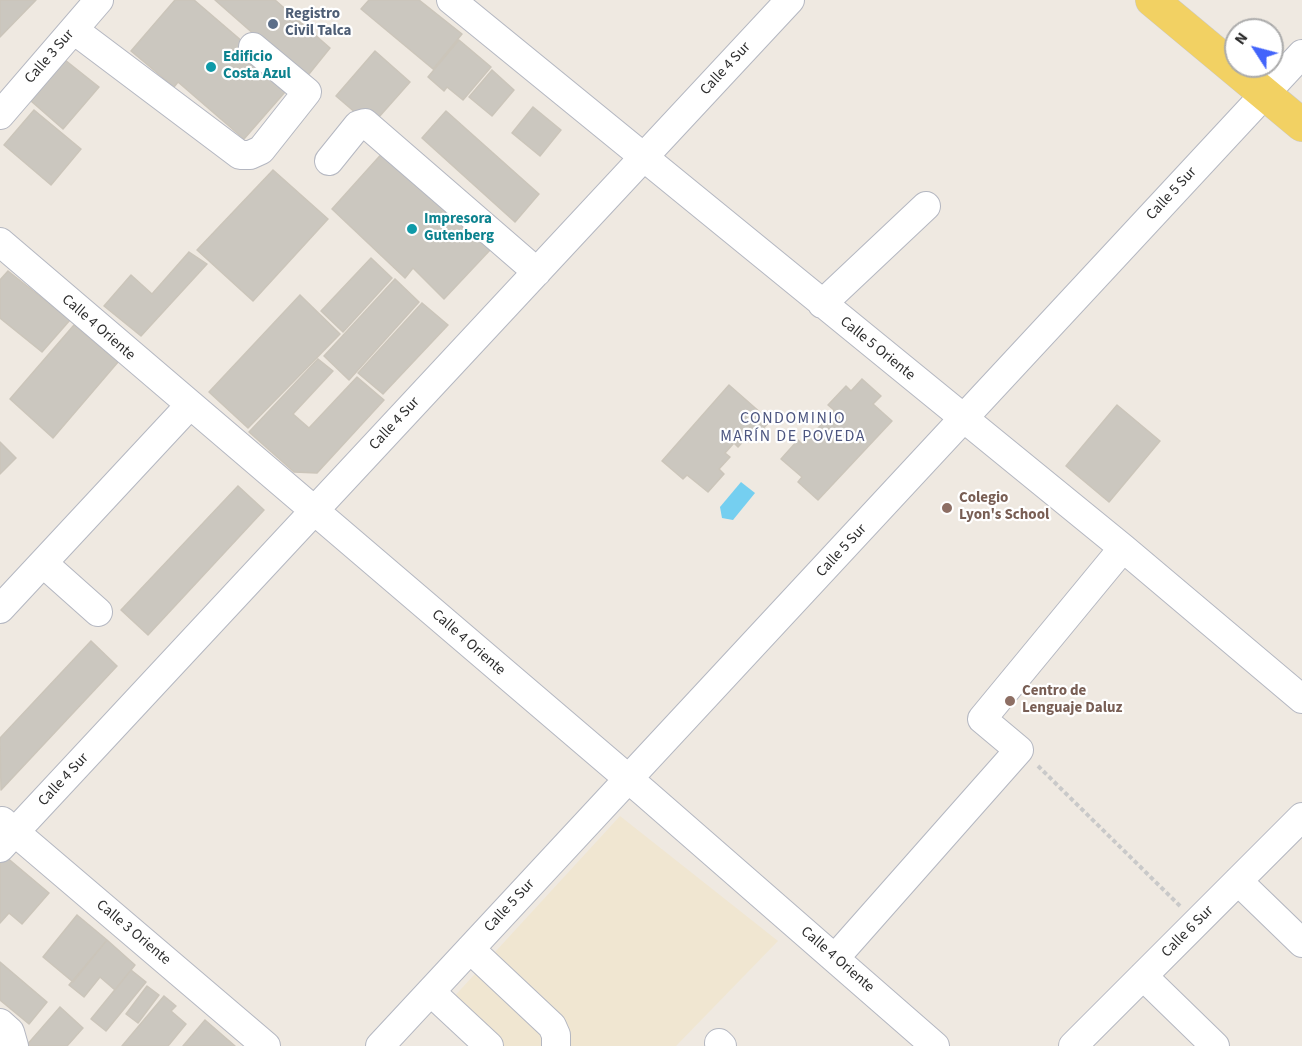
<!DOCTYPE html>
<meta charset="utf-8">
<style>
body{margin:0}
#map{position:relative;width:1302px;height:1046px;overflow:hidden;background:#efe9e1;font-family:"Source Sans 3",sans-serif}
canvas{display:block}
.north{position:absolute;left:1224px;top:18px;width:60px;height:60px;box-sizing:border-box;background:#fff;border:2px solid #ababab;border-radius:50%;rotate:306deg;font-size:16px;font-weight:700;line-height:24px;text-align:center;color:#2e2e2e}
.north::after{content:'';display:block;margin:auto;width:21px;height:27px;background:#4264fb;clip-path:polygon(50% 0,100% 100%,50% 72%,0 100%)}
</style>
<div id="map">
<canvas width="1302" height="1046"></canvas>
<div class="north">N</div>
</div>
<script>
const g = document.querySelector('canvas').getContext('2d');
g.lineJoin = 'round';
function fill(path, color) { g.fillStyle = color; g.fill(path, 'evenodd'); }
const toPath = rows => new Path2D(rows.map(r => 'M' + r).join(''));
function trace(path, color, width, dash) { g.strokeStyle = color; g.lineWidth = width; g.lineCap = dash ? 'butt' : 'round'; g.setLineDash(dash || []); g.stroke(path); }
function write(font, color, halo, rows, align = 'center') {
  g.font = font + ' "Source Sans 3",sans-serif'; g.lineWidth = 4.5; g.setLineDash([]); g.textBaseline = 'middle'; g.strokeStyle = halo; g.fillStyle = color; for (const [text, x, y, turn = 0] of rows) {
    g.save(); g.translate(x, y); g.rotate((+turn || 0) * Math.PI / 180); g.textAlign = isNaN(turn) ? turn : align; if (halo) g.strokeText(text, 0, 0); g.fillText(text, 0, 0); g.restore();
  }
}
fill(toPath([
 [620,816,778,941,676,1046,474,1046,439,1013]
]), '#f0e6d1');
fill(toPath([
 [741,482,755,493,733,520,722,518,720,507]
]), '#75cff0');
const building = toPath([
 [0,0,36,0,0,37,0,0],
 [175,0,194,0,292,84,244,139,178,82,174,87,131,51,175,0],
 [215,0,275,0,330,48,305,79,215,0],
 [369,0,419,0,462,34,433,69,361,9,369,0],
 [459,40,491,67,463,100,447,87,444,91,428,77,459,40],
 [375,51,410,82,371,126,336,96,375,51],
 [65,60,99,87,63,129,31,101,65,60],
 [492,70,514,90,492,116,469,97,492,70],
 [533,107,561,130,540,156,512,133,533,107],
 [34,110,81,149,51,185,4,145,34,110],
 [446,111,539,194,515,222,422,138,446,111],
 [386,149,491,249,444,299,413,268,405,278,332,209,386,149],
 [273,170,328,219,253,301,197,250,273,170],
 [189,252,207,264,141,336,104,306,131,275,152,294,189,252],
 [371,258,392,278,343,332,321,311,371,258],
 [8,271,70,320,42,352,0,318,0,280,8,271],
 [395,279,419,302,349,380,324,356,395,279],
 [300,295,340,334,248,428,209,392,300,295],
 [422,303,448,325,383,394,358,373,422,303],
 [74,325,118,362,53,438,10,399,74,325],
 [318,359,333,371,293,414,309,428,357,377,384,400,317,473,294,472,249,432,318,359],
 [862,379,881,396,873,404,892,421,818,500,798,482,802,477,781,459,798,440,803,445,834,410,828,405,846,386,851,391,862,379],
 [729,385,770,421,752,441,747,437,738,447,734,443,725,453,730,457,719,469,724,474,708,492,687,475,683,479,662,461,729,385],
 [1117,405,1160,441,1109,502,1066,466,1117,405],
 [0,442,16,458,0,474,0,442],
 [238,486,264,510,148,635,121,610,238,486],
 [91,641,117,666,1,790,0,738,91,641],
 [5,856,49,893,22,924,9,913,0,923,0,862,5,856],
 [77,915,107,940,73,982,43,957,77,915],
 [107,940,135,965,115,990,100,977,84,997,69,985,107,940],
 [0,962,47,1002,29,1024,0,1000,0,962],
 [131,970,146,982,106,1031,91,1019,131,970],
 [147,986,159,995,138,1023,126,1014,147,986],
 [164,996,176,1006,171,1011,186,1024,168,1046,122,1046,164,996],
 [60,1007,83,1028,67,1046,26,1046,60,1007],
 [205,1020,235,1046,183,1046,205,1020]
]);
fill(building, '#cbc7bf');
trace(building, '#cbc5ba', 1.5);
const minor = toPath([
 [451,0,1123,548,1302,699],
 [74,30,240,155,250,155,261,150,307,92,253,47],
 [0,115,99,0],
 [329,161,358,125,365,123,537,272],
 [0,242,645,793,935,1046],
 [822,304,926,206],
 [43,563,98,612],
 [0,609,189,406],
 [2,821,266,1046],
 [0,848,790,0],
 [1238,881,1302,943],
 [470,949,552,1026,556,1035,556,1046],
 [835,958,1019,750,982,719,1123,548],
 [1143,976,1215,1046],
 [431,992,489,1046],
 [0,1023,10,1032,14,1046],
 [719,1043,722,1046],
 [380,1046,1302,54],
 [1073,1046,1302,817]
]);
const major = toPath([
 [1152,0,1302,125]
]);
trace(minor, '#b4b7c1', 30);
trace(major, '#c9c9c9', 34);
trace(toPath([
 [1038,766,1180,906]
]), '#c9c9c9', 4, [4.5, 3]);
trace(minor, '#fff', 28);
trace(major, '#f2d163', 33);
for (const [x, y, r, color] of [
 [273,24,6,"#5c6f8a"],
 [211,67,6,"#0f9aa8"],
 [412,229,6,"#0f9aa8"],
 [947,508,6,"#8d6e63"],
 [1010,701,6,"#8d6e63"]
]) { const dot = new Path2D(); dot.arc(x, y, r, 0, 2 * Math.PI); g.fillStyle = color; g.fill(dot); trace(dot, '#fff', 2); }
write('bold 15px', '#4e5e75', '#fff', [
 ["Registro",285,15],
 ["Civil Talca",285,32]
], 'left');
write('15px', '#2e2e2e', '#fff', [
 ["Calle 3 Sur",50,57,-49],
 ["Calle 4 Sur",726,69,-47],
 ["Calle 5 Sur",1172,194,-47],
 ["Calle 4 Oriente",98,328,41],
 ["Calle 5 Oriente",877,349,39],
 ["Calle 4 Sur",395,424,-47],
 ["Calle 5 Sur",842,551,-47],
 ["Calle 4 Oriente",468,643,41],
 ["Calle 4 Sur",64,780,-47],
 ["Calle 5 Sur",510,906,-47],
 ["Calle 6 Sur",1188,932,-45],
 ["Calle 3 Oriente",133,933,40],
 ["Calle 4 Oriente",837,960,41]
]);
write('bold 15px', '#0d838f', '#fff', [
 ["Edificio",223,58],
 ["Costa Azul",223,75],
 ["Impresora",424,220],
 ["Gutenberg",424,237]
], 'left');
write('bold 15px', '#785e54', '#fff', [
 ["Colegio",959,499],
 ["Lyon's School",959,516],
 ["Centro de",1022,692],
 ["Lenguaje Daluz",1022,709]
], 'left');
g.letterSpacing = '1.5px';
write('16px', '#4d5680', '#fff', [
 ["CONDOMINIO",793,419],
 ["MARÍN DE POVEDA",793,437]
]);
g.letterSpacing = '0px';
</script>
